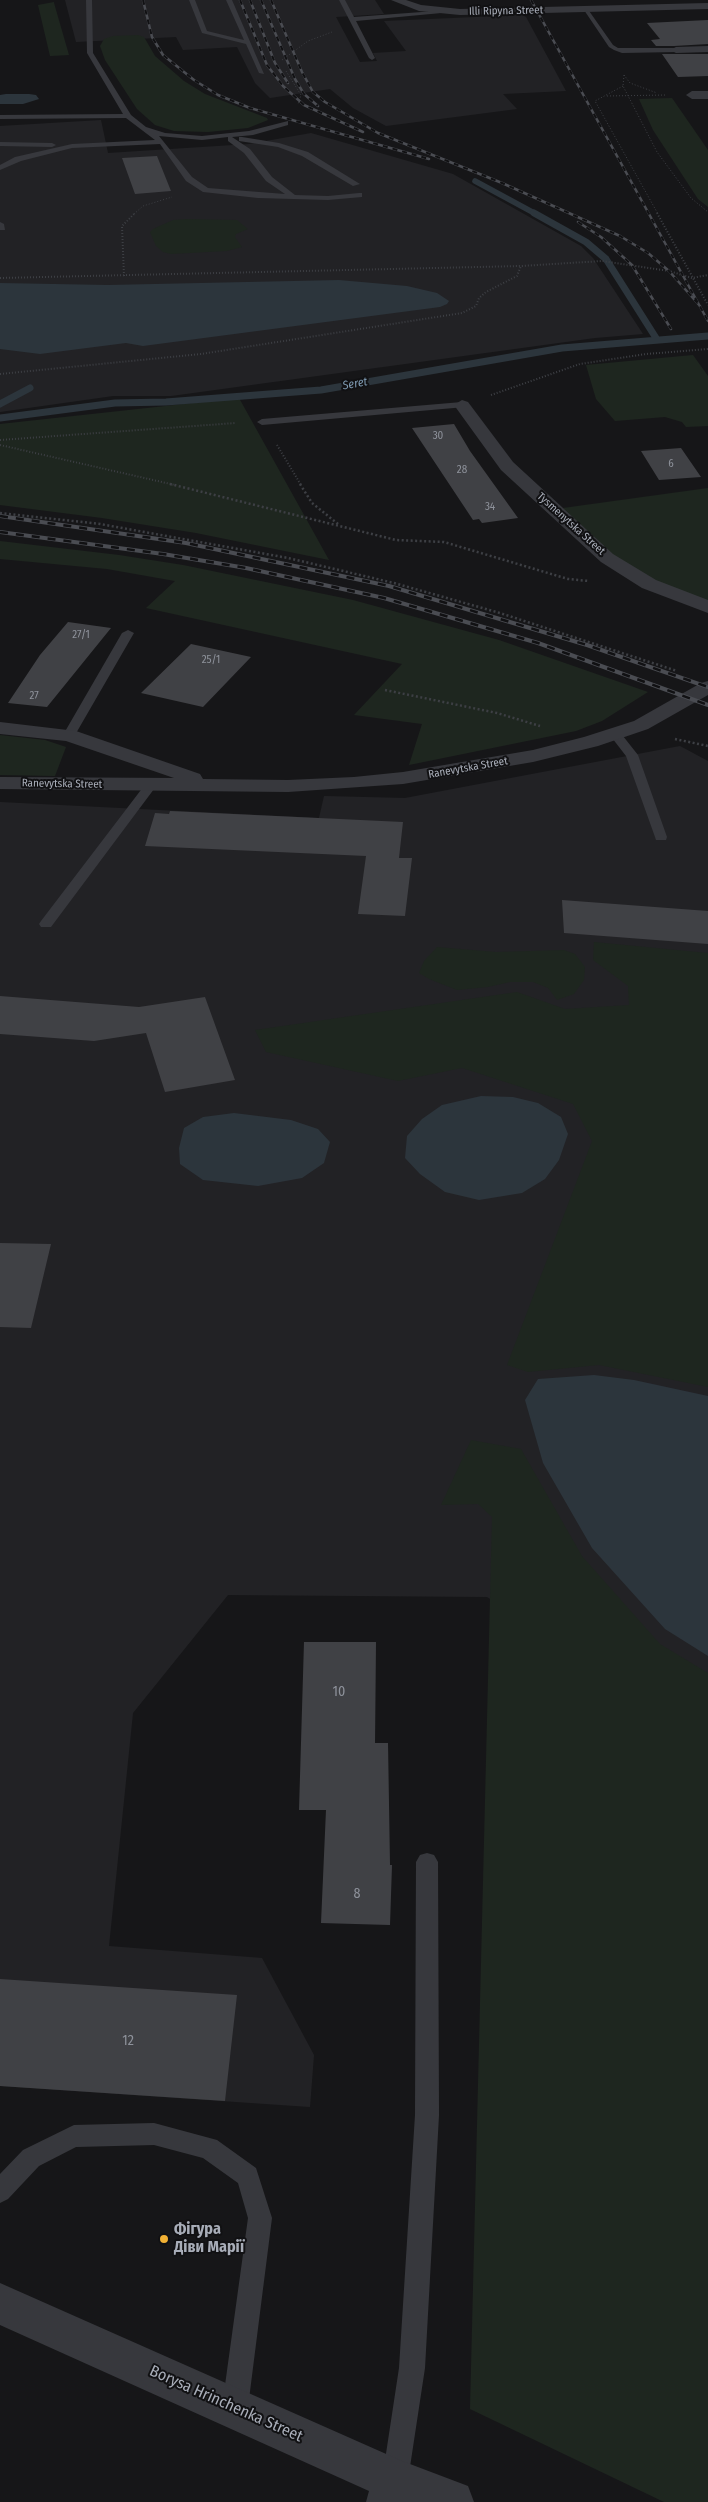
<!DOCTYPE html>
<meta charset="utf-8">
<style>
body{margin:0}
canvas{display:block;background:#161618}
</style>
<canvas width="708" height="2502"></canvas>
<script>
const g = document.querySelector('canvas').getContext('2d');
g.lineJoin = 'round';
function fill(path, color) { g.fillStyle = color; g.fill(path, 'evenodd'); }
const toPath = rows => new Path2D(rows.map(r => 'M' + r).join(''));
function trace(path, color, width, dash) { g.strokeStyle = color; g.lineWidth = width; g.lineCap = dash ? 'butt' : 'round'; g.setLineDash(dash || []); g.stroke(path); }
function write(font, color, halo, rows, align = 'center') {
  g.font = font + ' "Fira Sans Condensed",sans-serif'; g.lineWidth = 4; g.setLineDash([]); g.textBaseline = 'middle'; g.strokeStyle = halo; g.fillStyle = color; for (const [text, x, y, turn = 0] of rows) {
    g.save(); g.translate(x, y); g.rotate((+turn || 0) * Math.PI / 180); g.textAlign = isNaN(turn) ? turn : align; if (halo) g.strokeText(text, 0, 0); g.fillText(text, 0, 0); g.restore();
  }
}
fill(toPath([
 [65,0,375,0,384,14,336,17,360,62,377,61,373,53,406,51,384,21,522,15,526,17,566,91,503,94,517,109,386,126,353,108,330,89,270,98,255,83,237,47,183,50,176,37,76,42],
 [101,120,108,153,249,144,311,133,453,174,581,246,593,258,643,334,595,338,171,396,113,396,0,412,0,126],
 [680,746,708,761,708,1737,487,1597,228,1595,133,1713,109,1946,262,1958,314,2055,310,2107,0,2086,0,802,319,818,324,796,405,798]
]), '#222225');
fill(toPath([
 [54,2,54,3,69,55,50,56,38,5],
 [138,35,144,37,155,56,184,81,205,94,267,118,268,120,248,128,208,132,174,131,155,125,137,109,105,60,100,46,104,39,113,36],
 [672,98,708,150,708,207,698,199,653,130,639,99],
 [187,219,237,220,248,229,236,234,235,237,242,247,227,251,171,254,163,252,156,246,150,232,153,229,173,220],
 [693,355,708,376,708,426,686,427,682,422,665,417,615,421,596,399,586,365],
 [239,398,329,560,196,533,102,518,0,505,0,424],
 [708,488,708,603,656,584,613,556,563,508],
 [0,541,119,555,183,565,353,600,499,640,648,692,602,721,576,731,409,765,422,724,354,715,402,664,146,608,175,581,107,569,0,559],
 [0,735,45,740,66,747,55,776,0,775],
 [594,942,708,953,708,1387,599,1365,528,1372,507,1365,592,1141,573,1104,462,1068,398,1081,266,1052,255,1030,517,992,565,1009,629,1005,628,986,593,960],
 [437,947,496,952,564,950,575,954,585,967,584,980,574,994,557,1000,548,988,533,982,510,982,488,987,457,990,429,979,419,973,424,961],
 [471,1440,521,1449,582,1556,660,1644,708,1673,708,2502,664,2502,470,2409,492,1517,478,1504,441,1505]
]), '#1e261f');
fill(toPath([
 [6,94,29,94,36,95,39,99,23,104,0,104,0,95],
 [339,280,407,286,437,293,449,301,447,304,440,307,143,346,126,343,40,354,0,349,0,283,108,285],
 [481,1096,513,1097,538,1103,561,1117,568,1134,559,1160,545,1179,522,1193,479,1200,445,1192,420,1174,405,1158,407,1136,422,1119,442,1105],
 [234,1113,291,1120,318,1129,330,1142,324,1163,302,1178,258,1186,203,1180,180,1164,179,1148,184,1128,203,1117],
 [594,1375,634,1380,708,1396,708,1656,665,1629,592,1548,543,1463,525,1400,538,1379]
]), '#2c353c');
trace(toPath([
 [475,181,536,214]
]), '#2c353c', 5.5);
trace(toPath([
 [534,213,586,242,606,259,656,338],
 [0,404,30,388],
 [0,418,115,403,166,402,321,390,562,348,708,336]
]), '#2c353c', 7);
fill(toPath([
 [708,20,708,44,674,46,656,46,651,40,660,39,647,23],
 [662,54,708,54,708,76,678,77],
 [157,156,171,191,135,194,122,158],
 [454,424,470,451,518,518,482,523,479,519,473,520,412,428],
 [681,448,701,477,659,480,641,451],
 [68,622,111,628,47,707,8,703,40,655],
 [191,644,251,657,203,707,141,693],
 [170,811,403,822,399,858,412,858,405,916,358,914,366,856,145,846,155,813,169,814],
 [562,900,708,911,708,944,564,933],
 [0,996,139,1007,205,997,235,1080,165,1092,146,1033,94,1041,0,1034],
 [0,1243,51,1244,31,1328,0,1327],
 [304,1642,376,1642,375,1743,388,1743,390,1865,392,1865,390,1925,321,1923,326,1810,299,1810],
 [0,1979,237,1995,225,2101,0,2086]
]), '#404145');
trace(toPath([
 [282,60,308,41,332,32],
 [286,71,301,95,298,104],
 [624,75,623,86,657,152,691,198,708,212],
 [624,75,630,83,657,93],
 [623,86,595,101,658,214],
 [607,96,666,95],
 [134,214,143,206,172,197]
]), '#3d3f44', 1, [1, 2]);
trace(toPath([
 [657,213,708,305],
 [124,276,122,226,135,213],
 [0,278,521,266,602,261,669,271,692,278,708,275],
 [0,374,201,354,462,313,476,306,479,298,486,292,517,276,521,266],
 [491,395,580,364,646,354,708,349],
 [0,440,236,423],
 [0,445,175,485],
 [277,445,301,485]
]), '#3d3f44', 2, [1, 2]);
trace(toPath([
 [170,484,396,540,444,542,568,579,589,581],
 [300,484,312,503,338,524],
 [0,513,100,524,288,558,394,583,500,613,677,671],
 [385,690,497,713,540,726],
 [675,739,708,746]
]), '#3d3f44', 2.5, [2, 2.5]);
fill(toPath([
 [86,0,92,0,93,53,131,115,146,127,165,133,202,136,249,131,288,121,288,125,253,135,232,137,250,149,272,177,295,195,328,196,359,193,362,193,362,197,328,200,258,198,203,192,186,181,160,144,72,148,21,161,0,170,0,165,15,157,72,144,155,140,126,118,0,119,0,115,123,114,87,53,86,0],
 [159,136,202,140,228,137,228,141,244,153,266,181,285,194,208,188,192,177,159,136],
 [189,0,195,0,207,31,244,40,226,0,232,0,264,74,259,73,246,44,202,33,189,0],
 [339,0,345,0,354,17,449,10,452,12,356,21,375,58,372,60,369,58,339,0],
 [587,8,613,45,618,48,676,48,679,50,676,52,622,53,614,50,609,47,584,10,587,8],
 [242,137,279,143,308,152,360,184,353,186,302,156,278,147,239,141,239,137,242,137],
 [0,142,52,143,56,145,52,147,0,146,0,142],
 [0,222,4,224,5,230,0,230,0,222],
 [462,402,465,403,465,407,262,425,257,422,262,419,462,402],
 [128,630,134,633,75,735,73,738,65,738,63,735,122,633,128,630],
 [615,730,619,731,638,755,667,837,666,840,656,840,655,837,626,756,609,734,615,730],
 [151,781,157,785,51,927,41,927,39,924,41,921,147,782,151,781],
 [427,1853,434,1855,438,1862,439,2115,425,2368,408,2480,404,2489,395,2493,386,2489,382,2480,399,2368,415,2115,416,1862,420,1855,427,1853],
 [154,2123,217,2140,256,2168,272,2218,248,2407,244,2416,235,2420,226,2416,222,2407,248,2218,238,2183,203,2158,154,2145,76,2147,39,2166,8,2199,0,2203,0,2174,23,2150,74,2125,154,2123]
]), '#37383d');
fill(toPath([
 [391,0,406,0,421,5,460,9,708,3,708,9,460,15,419,11,391,0],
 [708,46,708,52,676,53,670,50,676,47,708,46],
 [708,91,708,99,692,99,686,95,692,91,708,91],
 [462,400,468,402,513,462,613,554,656,580,708,600,708,613,642,588,601,562,501,470,454,405,462,400],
 [708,681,708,695,648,729,598,746,533,762,403,784,288,792,0,789,0,777,174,778,66,741,0,734,0,722,76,731,200,774,203,779,288,780,354,777,403,772,533,750,584,737,634,721,701,683,708,681],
 [0,2283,402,2461,468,2486,474,2502,366,2502,369,2491,0,2325,0,2283]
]), '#37383d');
const railFar1 = toPath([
 [143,0,152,37,163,55,194,80,218,95,250,108,429,159],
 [240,0,267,65,283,86,304,105,363,132],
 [250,0,275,63,288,83],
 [261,0,295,79,304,94,318,106],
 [271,0,302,72,313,92,325,102,378,133,502,183,620,236,648,253,669,271,700,306],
 [531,0,708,321],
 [578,222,601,237,632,265,671,329]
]);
const rail = toPath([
 [0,516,186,543,389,586,587,645,708,687],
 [0,532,163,554,246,568,384,598,538,643,708,705]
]);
trace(railFar1, '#4a4c52', 2.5);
trace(rail, '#4a4c52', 4);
trace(railFar1, '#111113', 2, [5]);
trace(rail, '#111113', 2.5, [8]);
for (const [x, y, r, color] of [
 [164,2239,5,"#f2b134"]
]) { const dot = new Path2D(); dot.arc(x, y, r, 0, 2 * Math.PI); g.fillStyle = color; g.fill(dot); trace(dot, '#111113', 2); }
write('11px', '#a8adb8', '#111113', [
 ["Illi Ripyna Street",506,11,-1],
 ["Tysmenytska Street",571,524,42],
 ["Ranevytska Street",468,768,-10],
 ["Ranevytska Street",62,784,1]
]);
write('11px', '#8e929b', null, [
 ["30",438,436],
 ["6",671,464],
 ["28",462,470],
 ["34",490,507],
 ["27/1",81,635],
 ["25/1",211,660],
 ["27",34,696]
]);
write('italic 12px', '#7f9bb3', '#111113', [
 ["Seret",355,384,-10]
]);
write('14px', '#8e929b', null, [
 ["10",339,1692],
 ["8",357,1894],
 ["12",128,2041]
]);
write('bold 16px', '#a8adb8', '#111113', [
 ["Фігура",174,2230],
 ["Діви Марії",174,2248]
], 'left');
write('16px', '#a8adb8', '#111113', [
 ["Borysa Hrinchenka Street",226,2404,24]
]);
</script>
